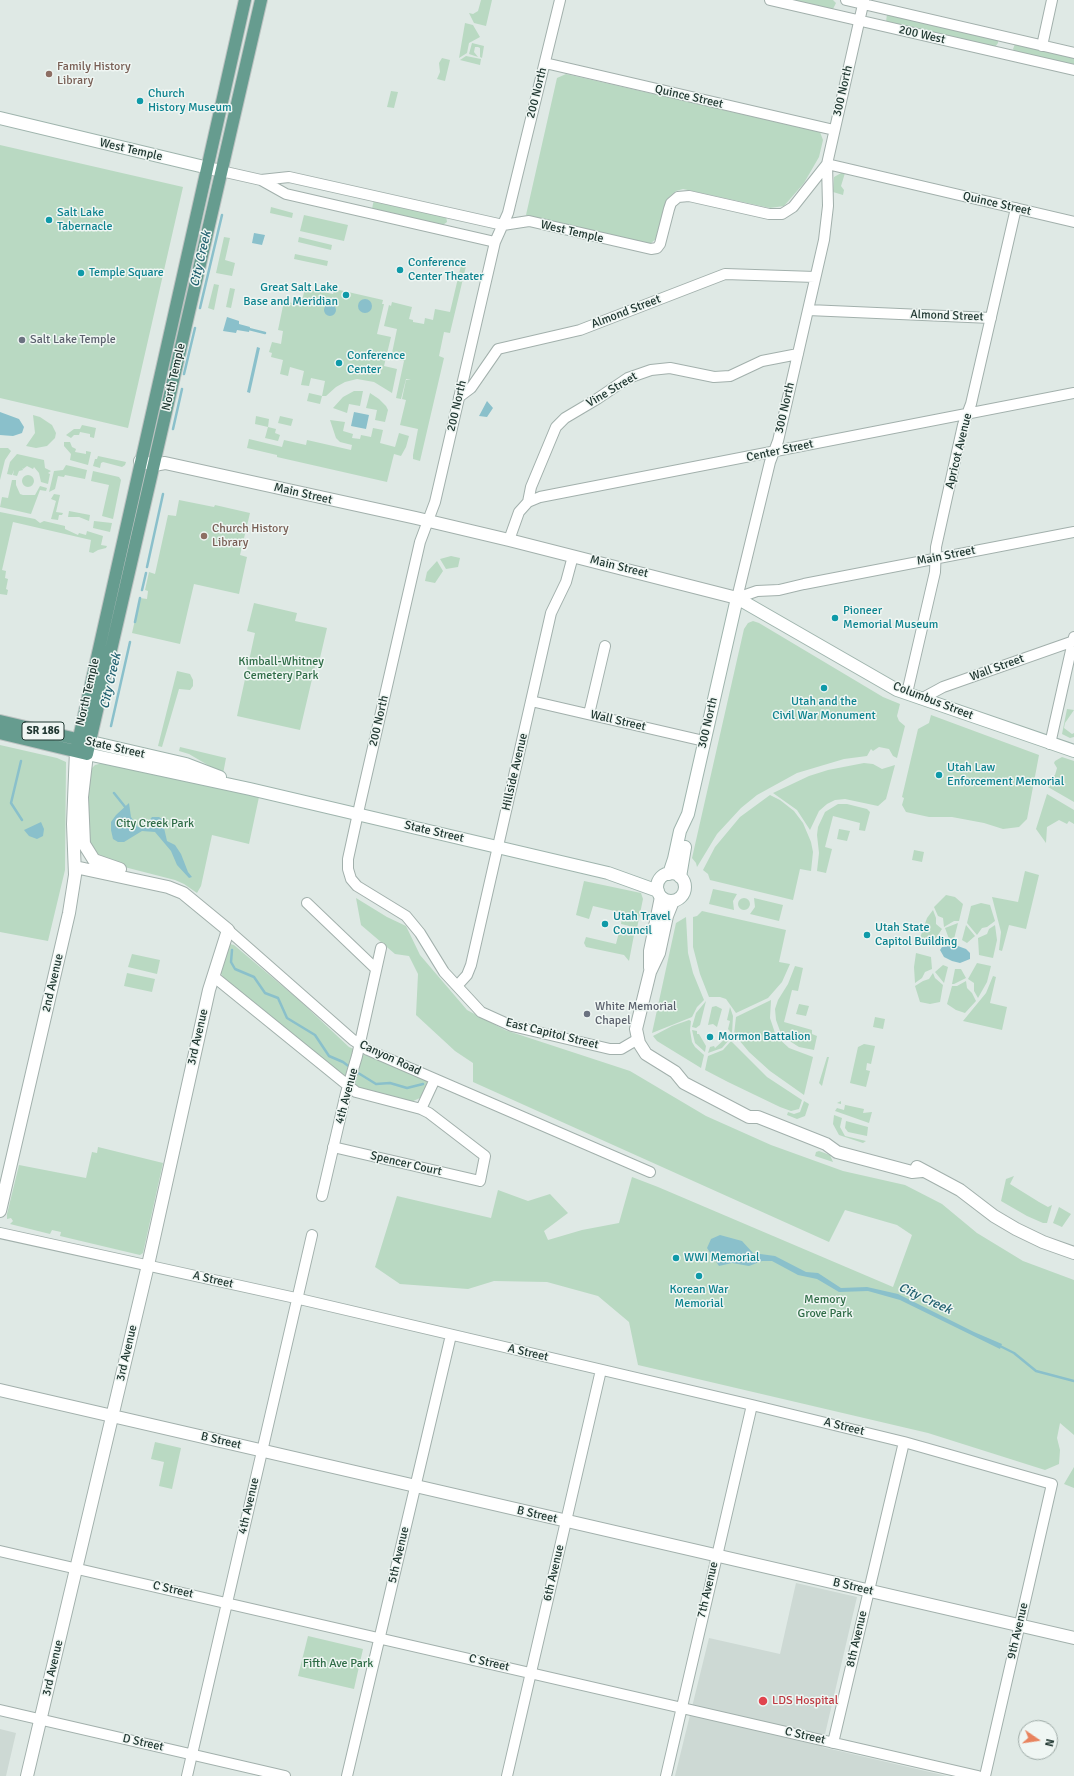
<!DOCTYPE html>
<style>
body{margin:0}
#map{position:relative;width:1074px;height:1776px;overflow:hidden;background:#dfe9e5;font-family:Signika,sans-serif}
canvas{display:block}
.north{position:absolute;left:1018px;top:1720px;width:40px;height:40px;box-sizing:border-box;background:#eff6f3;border:1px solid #9daaa6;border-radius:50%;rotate:103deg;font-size:11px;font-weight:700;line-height:16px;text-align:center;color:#213832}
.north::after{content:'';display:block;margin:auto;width:14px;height:18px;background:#e8835e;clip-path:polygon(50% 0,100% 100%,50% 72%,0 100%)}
</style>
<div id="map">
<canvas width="1074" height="1776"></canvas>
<div class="north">N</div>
</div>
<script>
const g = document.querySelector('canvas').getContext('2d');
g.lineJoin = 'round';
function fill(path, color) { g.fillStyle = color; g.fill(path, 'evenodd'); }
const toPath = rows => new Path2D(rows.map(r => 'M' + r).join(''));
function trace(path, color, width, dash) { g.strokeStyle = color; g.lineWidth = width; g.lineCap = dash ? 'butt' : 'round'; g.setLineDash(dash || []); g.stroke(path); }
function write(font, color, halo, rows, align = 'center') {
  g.font = font + ' Signika,sans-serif'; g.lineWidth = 3; g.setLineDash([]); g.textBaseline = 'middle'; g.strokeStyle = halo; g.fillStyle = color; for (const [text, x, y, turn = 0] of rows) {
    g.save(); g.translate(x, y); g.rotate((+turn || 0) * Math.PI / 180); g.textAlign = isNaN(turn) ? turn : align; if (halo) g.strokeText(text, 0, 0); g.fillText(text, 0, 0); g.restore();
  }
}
fill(toPath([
 [796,1583,857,1597,822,1747,947,1776,675,1776,709,1638,780,1654],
 [0,1729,16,1733,6,1776,0,1776]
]), '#cdd9d4');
fill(toPath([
 [481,0,492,0,486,26,474,23,469,13,473,14,478,11],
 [793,0,833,0,836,3,833,9],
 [887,14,998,40,998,43,995,47,886,22],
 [465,23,473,25,480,37,469,43,467,53,459,58],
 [472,43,484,46,482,58,480,57,480,48,478,47,475,47,474,52,478,57,469,54],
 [1015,44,1074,57,1074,65,1015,52,1013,49],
 [466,56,481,59,480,65,460,60],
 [442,58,450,60,445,81,437,79,440,72,439,63],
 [566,74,820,132,823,140,819,157,804,183,784,206,770,208,683,189,676,191,667,199,656,239,650,244,526,215,557,78],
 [391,91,398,92,394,108,387,107],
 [0,145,183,187,128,428,0,398],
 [843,172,845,173,841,186,844,190,843,195,833,192,834,177],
 [374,199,446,216,447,222,443,225,372,209],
 [271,207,293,213,292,218,270,213],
 [304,215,348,225,344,241,300,231],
 [224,237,230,238,225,260,235,263,232,276,216,273],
 [299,237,332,245,331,250,298,242],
 [295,254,328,261,327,266,294,259],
 [462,261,467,262,450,333,444,332,439,356,444,358,420,461,413,459,413,455,418,429,400,425,406,400,402,399,406,380,411,380,406,379,401,399,396,398,404,361,391,358,397,329,384,326,389,305,391,306,392,302,412,307,409,319,413,320,413,322,424,324,425,318,433,320,435,309,450,312],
 [214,284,219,285,214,310,208,308],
 [230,288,235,289,231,308,226,307],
 [305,288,333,294,335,289,383,300,382,304,384,304,377,334,391,337,384,366,397,369,392,393,374,382,357,379,345,382,336,387,326,396,322,396,325,381,311,378,309,386,301,385,304,371,290,367,288,376,280,374,283,360,271,357,272,353,269,352,272,342,281,344,283,331,278,330,284,301,301,305],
 [354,391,363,391,360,406,349,404,347,413,333,408,343,397],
 [309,393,322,396,320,404,307,401],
 [370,393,379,399,386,406,388,410,385,422,375,420,377,410,366,408],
 [33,415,40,417,52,425,56,433,55,438,47,446,36,448,26,446,35,433],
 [256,416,269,419,268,427,255,424],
 [280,416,293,419,291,426,278,423],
 [330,420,345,422,343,431,353,434,352,438,360,439,361,435,371,437,373,428,383,430,380,443,395,447,399,433,409,436,406,447,401,456,394,454,387,482,277,457,277,455,247,448,249,439,282,447,284,440,306,445,307,440,351,450,352,445,340,442,336,438],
 [82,425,96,428,94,438,90,437,90,434,80,432,79,435,74,435,71,438,66,435,74,429,80,429],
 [268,427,276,429,275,433,280,435,278,441,265,438],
 [64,442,70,442,72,447,76,449,75,452,86,454,86,451,91,452,88,465,70,460,71,454,64,446],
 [0,448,8,448,11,451,5,460,0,480],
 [17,454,44,460,45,468,51,471,48,473,50,474,48,484,41,482,39,473,34,467,33,469,27,466,23,469,22,468,23,470,19,471,17,476,13,475,14,470,12,475,7,474,10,462],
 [98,456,126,462,125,465,122,467,103,462,101,463,100,468,93,466,95,459,97,459],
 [66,465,87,470,85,479,65,475,64,477,58,476,55,489,49,492,54,471,63,470],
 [93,471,119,477,121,480,113,519,102,516,109,485,91,481],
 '22 481a6 6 0 1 1 12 0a6 6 0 1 1-12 0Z',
 [12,480,16,480,16,485,20,494,23,495,35,495,40,486,47,488,46,491,40,490,31,514,0,507,2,497,8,498],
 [54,494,60,495,56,512,63,513,62,515,59,515,58,520,51,519,56,501,51,499],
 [179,500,214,507,215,505,250,513,240,555,247,557,239,594,194,584,180,644,132,633,140,598,147,599,148,591,145,590,149,572,155,574,168,515,176,516],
 [69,511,90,515,89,521,79,517,68,517],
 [0,512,35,519,40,523,44,521,65,526,65,529,78,535,79,533,86,535,87,531,103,536,101,545,107,546,106,548,98,550,93,553,89,552,91,540,13,522,2,570,6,571,5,578,8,579,6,589,8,590,7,595,0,594],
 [94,521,112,523,110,532,93,528],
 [451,556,460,558,458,567,446,569,440,559],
 [437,561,443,571,435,583,425,581,427,572],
 [254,603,297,613,295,621,327,628,320,658,317,658,300,730,237,716,255,633,247,631],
 [753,621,759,623,883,697,900,704,897,716,899,721,905,726,897,758,893,756,889,749,879,747,873,751,871,749,867,756,844,759,797,773,757,795,741,808,717,834,697,867,696,863,692,858,744,629,748,623],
 [177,671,190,674,193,680,193,686,190,690,179,689,162,747,158,746],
 [1067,709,1074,710,1065,723,1064,728,1072,734,1074,733,1074,737,1070,738,1062,734],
 [931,715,1039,755,1027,819,1019,827,1003,829,984,823,952,817,929,817,906,812,902,805,904,798,902,797,918,729,929,723],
 [0,745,57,758,66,762,65,870,48,941,0,932],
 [180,747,226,758,223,774,189,754,179,751],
 [1062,757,1074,761,1074,802,1048,787,1051,778,1055,775,1057,768,1054,763,1055,761],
 [103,763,259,797,249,844,212,835,201,886,197,893,184,884,175,880,101,861,87,839,88,772,95,765],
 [864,763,873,764,882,769,895,765,886,799,878,806,845,799,835,800,827,804,819,811,810,830,797,810,773,793,809,776,828,770],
 [1047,794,1074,810,1074,824,1069,821,1067,824,1059,820,1047,827,1046,843,1036,829],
 [770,795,780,800,794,811,803,823,811,842,813,852,811,871,800,869,793,900,710,880,708,874,703,870,715,847,740,817],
 [838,804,847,804,867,809,870,812,865,831,859,830,860,823,833,816,825,847,832,849,826,873,817,871,819,853,817,835,818,827,825,812],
 [839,829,850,831,847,841,837,839],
 [914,850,924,852,922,862,912,860],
 [1025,871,1039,875,1026,929,1009,925,1002,951,999,950,1001,932,992,897,1018,902],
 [584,881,641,893,643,899,637,928,621,924,623,913,593,906,589,919,576,915],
 [713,889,737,894,733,901,734,910,709,904],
 [946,895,955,897,963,904,959,921,954,921,944,927,943,918,938,916,934,907],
 '738 904a6 6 0 1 1 12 0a6 6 0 1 1-12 0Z',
 [356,898,387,917,406,926,420,955,467,1010,505,1030,630,1071,706,1116,771,1145,843,1171,905,1185,942,1204,977,1233,1023,1261,1074,1280,1074,1435,1060,1423,1057,1438,1060,1450,1059,1464,1045,1470,928,1433,638,1365,629,1322,598,1296,547,1282,494,1281,468,1289,400,1284,375,1267,397,1196,491,1218,498,1190,528,1201,550,1194,568,1213,544,1231,548,1240,582,1230,619,1223,632,1177,658,1187,893,1287,912,1235,897,1225,845,1210,829,1242,473,1082,473,1063,455,1051,416,1015,418,974,409,956,395,954,361,925],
 [754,898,783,905,779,921,750,914,755,907],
 [981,903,990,905,995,921,987,927,982,928,977,935,967,923,971,906],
 [933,910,936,918,936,924,942,929,934,941,920,938,927,918],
 [702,911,786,930,779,962,790,964,782,982,768,998,736,1013,726,999,720,997,709,997,700,974,693,947,693,917,697,916],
 [686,917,688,953,693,973,704,1000,697,1007,692,1017,652,1033,676,923],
 [958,923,954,939,949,939,945,928],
 [966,925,975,936,967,943,962,940],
 [995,925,997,940,993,958,979,955,978,938,987,934,989,929],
 [619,932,634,935,629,961,624,955,586,947,584,943,586,937,616,944],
 [230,944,234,945,299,1000,349,1047,427,1081,427,1086,420,1098,411,1102,362,1091,297,1039,223,977,220,972,228,945],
 [916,953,931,957,932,969,925,972,922,978,915,983,914,967],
 [132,954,160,960,157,974,128,967],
 [977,963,991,966,987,982,978,998,974,991,974,983,968,979],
 [943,965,948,967,944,983,935,972],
 [795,966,803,968,798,991,792,990,784,1022,812,1030,812,1034,817,1036,814,1050,799,1047,788,1040,780,1031,776,1020,775,1009,778,1000,788,984],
 [955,969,961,969,966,978,954,984,952,984],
 [127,973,155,979,152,992,124,986],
 [933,973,935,978,943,985,940,1002,930,1004,920,1002,915,986,923,981,929,979],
 [993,976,996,977,990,1003,1007,1007,1002,1030,963,1021,986,993],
 [966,981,967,988,972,993,976,1001,965,1013,956,1010,947,1004,952,986,957,986],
 [771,1000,770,1018,776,1036,789,1048,813,1057,804,1095,770,1071,749,1052,734,1034,736,1017],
 [706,1001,700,1025,696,1028,692,1027,696,1013],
 [799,1004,809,1006,806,1016,796,1014],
 [716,1006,722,1009,717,1027,713,1024,708,1025,712,1007],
 [730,1007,733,1016,732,1034,728,1029,730,1021,727,1020],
 [875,1017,885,1019,883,1029,873,1027],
 [689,1020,691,1021,690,1030,692,1042,695,1047,704,1055,701,1068,657,1041,653,1036,672,1026],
 [692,1030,697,1031,697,1034,699,1034,706,1046,705,1052,695,1043],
 [726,1038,730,1039,722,1048,708,1053,710,1047,714,1046,715,1048],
 [731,1041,767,1077,802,1100,799,1109,791,1111,780,1107,728,1082,705,1070,708,1056,723,1050],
 [864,1044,875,1046,871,1064,867,1063,866,1070,870,1071,866,1087,850,1083,858,1047],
 [827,1057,829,1057,822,1086,819,1083],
 [804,1101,809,1104,805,1116,797,1119,787,1115,788,1112,794,1114,800,1112],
 [841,1101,841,1104,864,1109,863,1113,872,1112,869,1123,835,1111,837,1108,844,1110,845,1105,837,1103],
 [834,1115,842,1118,840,1127,845,1136,866,1141,863,1143,839,1135,833,1124],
 [846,1121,868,1127,867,1136,848,1132,845,1128],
 [98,1147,163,1163,143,1253,140,1255,60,1236,61,1232,52,1230,50,1234,10,1224,13,1221,11,1218,7,1219,7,1214,19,1165,86,1178,92,1152,97,1153],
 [819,1151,830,1155,833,1162,815,1156,816,1152],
 [1014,1176,1010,1184,1039,1202,1048,1207,1052,1205,1047,1223,1043,1223,1027,1216,1001,1201,1006,1179],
 [1059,1207,1071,1214,1062,1227,1053,1223],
 [155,1442,181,1448,172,1489,159,1486,164,1462,151,1459],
 [1074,1467,1074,1488,1064,1484],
 [308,1636,363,1649,354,1689,298,1676]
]), '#b9d9c2');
fill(toPath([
 [254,233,265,235,262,245,252,243],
 '358 306a7 7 0 1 1 14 0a7 7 0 1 1-14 0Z',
 '324 310a6 6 0 1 1 12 0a6 6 0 1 1-12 0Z',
 [227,317,239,321,239,324,250,327,249,332,237,330,236,333,223,331],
 [257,347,260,348,250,393,247,392],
 [487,401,493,408,487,417,479,416],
 [0,412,19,419,24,427,22,433,13,436,0,435],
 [354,412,369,415,366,429,351,426],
 [129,803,131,817,138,827,144,827,152,817,159,817,162,819,167,841,175,845,181,854,188,872,192,877,189,878,177,865,171,851,155,832,142,831,124,842,118,842,113,839,111,830,111,822,116,815],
 [41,822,44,829,43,836,37,839,29,836,24,830],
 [955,945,966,949,970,953,970,959,960,963,952,961,944,957,940,950,942,947],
 [720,1235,742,1241,753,1253,775,1256,806,1272,818,1273,841,1288,867,1287,898,1294,974,1332,1002,1344,1000,1349,900,1300,868,1291,839,1292,817,1279,798,1275,772,1261,762,1261,749,1266,732,1263,719,1266,707,1248,711,1239]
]), '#8ac0cb');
trace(toPath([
 [200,308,222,215],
 [249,329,265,333],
 [184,374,195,328],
 [173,429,182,389],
 [147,567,163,494],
 [142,590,146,573],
 [135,622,140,598],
 [111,726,130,642],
 [21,761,11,803,22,820],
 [114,793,126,808],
 [232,950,231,962,235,969,254,977,265,993,278,998,287,1018,315,1035,329,1056,343,1062,351,1068],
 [355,1071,376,1084,390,1083,407,1088,423,1084],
 [998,1345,1014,1353,1036,1371,1074,1381]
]), '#8ac0cb', 2.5);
const minor = toPath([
 [560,0,508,213,495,242,435,502,420,542,360,804,348,859,348,869,351,879,357,886,406,916,420,933,444,972,481,1012,512,1026,610,1049,621,1049,638,1039],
 [770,0,1074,70],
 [846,0,1074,53],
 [1042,46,1052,0],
 [545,63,834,130],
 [827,164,1074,222],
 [221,171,261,180,289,177,503,225,529,221,651,249,657,248,660,244,669,209,671,203,678,197,689,196,769,214,782,214,793,207,827,164],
 [261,180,286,194,495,242],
 [808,310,991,318],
 [459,397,471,388,498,349,580,330,725,274,815,277],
 [528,502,531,487,556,427,565,418,597,399,628,378,651,370,670,368,714,377,730,376,762,361,798,354],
 [509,540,519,512,528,502,540,497,1074,393],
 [737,598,770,462,778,441,824,240,828,206,827,164,864,0],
 [737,598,757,591,779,590,804,584,1074,532],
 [907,693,935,572,936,547,963,425,971,404,1016,208],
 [921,699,943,687,1074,641],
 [531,701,704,741],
 [589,714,605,646],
 [1050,744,1074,637],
 [307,903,376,969],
 [228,930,353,1040,368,1050,650,1172],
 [213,976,356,1092,421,1109,429,1113,485,1156,480,1181,333,1147],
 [457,986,467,975,471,965,551,613,566,582,573,556],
 [421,1109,435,1079],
 [322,1196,346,1093,357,1056,381,948],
 [0,1233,291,1297,752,1405,904,1442,1052,1484,985,1776],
 [0,1551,978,1776],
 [0,1710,285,1776],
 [833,1743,904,1442],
 [187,1776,312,1235],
 [347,1776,451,1335],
 [507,1776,601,1370],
 [666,1776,752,1405]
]);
const tertiary = toPath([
 [140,461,154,465,165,463,416,518,509,540,737,598],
 [87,754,82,797,84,844,94,860,120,869],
 [673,901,667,916,659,953,650,972,636,1029,639,1043,646,1054,675,1072,684,1083,749,1117,758,1117,826,1144,837,1152,912,1172,922,1171],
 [650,968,650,951,661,897],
 [917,1167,960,1190,994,1216,1016,1229,1043,1242,1074,1253],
 [0,1211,69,913,75,875,73,824,76,751],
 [0,1390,1074,1638],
 [27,1776,148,1265,209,990,228,930,183,893,168,887,75,867]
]);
const secondary = toPath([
 [0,118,221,171],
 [91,742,186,764,220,777],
 [87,754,250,789,608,873,658,891],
 '657 887a14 14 0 1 1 28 0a14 14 0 1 1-28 0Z',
 [669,874,674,859,680,831,688,814,737,598,897,690,1074,751],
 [680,877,685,847]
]);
const primary = toPath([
 [0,721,85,741],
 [0,733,87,754,261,0],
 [76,751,245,0]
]);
trace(minor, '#a2b0ac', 12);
trace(tertiary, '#a2b0ac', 14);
trace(secondary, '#9fb4ad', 14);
trace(primary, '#bcc3c2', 14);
trace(minor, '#fff', 10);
trace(tertiary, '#fff', 12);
trace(secondary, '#fff', 12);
trace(primary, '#669c8f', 12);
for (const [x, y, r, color] of [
 [49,74,4,"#8d6e63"],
 [140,101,4,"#0f9aa8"],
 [49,220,4,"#0f9aa8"],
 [400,270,4,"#0f9aa8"],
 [81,273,4,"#0f9aa8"],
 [346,295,4,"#0f9aa8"],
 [22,340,4,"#6b7280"],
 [339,363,4,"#0f9aa8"],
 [204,536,4,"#8d6e63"],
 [835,618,4,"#0f9aa8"],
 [824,688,4,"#0f9aa8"],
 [939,775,4,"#0f9aa8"],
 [605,924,4,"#0f9aa8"],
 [867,935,4,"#0f9aa8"],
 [587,1014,4,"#6b7280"],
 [710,1037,4,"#0f9aa8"],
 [676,1258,4,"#0f9aa8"],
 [699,1276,4,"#0f9aa8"],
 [763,1701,5,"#e0444e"]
]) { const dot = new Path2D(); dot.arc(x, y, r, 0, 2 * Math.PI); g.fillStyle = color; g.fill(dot); trace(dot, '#eff6f3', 1.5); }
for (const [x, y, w] of [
 [43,731,42]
]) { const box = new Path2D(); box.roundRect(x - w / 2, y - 9, w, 18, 3); g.fillStyle = '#eff6f3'; g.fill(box); trace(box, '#213832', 1); }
write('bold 11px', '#213832', null, [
 ["SR 186",43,731]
]);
write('12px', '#213832', '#eff6f3', [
 ["200 West",922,35,13],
 ["300 North",843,91,-77],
 ["200 North",537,93,-76],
 ["Quince Street",689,97,13],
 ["West Temple",131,150,13],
 ["Quince Street",997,204,13],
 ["West Temple",572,232,13],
 ["Almond Street",626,312,-21],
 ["Almond Street",947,316,2],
 ["North Temple",174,377,-77],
 ["Vine Street",612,390,-31],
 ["200 North",457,406,-77],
 ["300 North",785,408,-77],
 ["Center Street",780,451,-12],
 ["Apricot Avenue",959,451,-76],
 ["Main Street",303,494,13],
 ["Main Street",946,556,-11],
 ["Main Street",619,567,14],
 ["Wall Street",997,668,-20],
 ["North Temple",88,692,-77],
 ["Columbus Street",933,701,21],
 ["200 North",379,721,-77],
 ["Wall Street",618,721,13],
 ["300 North",708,723,-77],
 ["State Street",115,748,13],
 ["Hillside Avenue",515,772,-77],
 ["State Street",434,832,13],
 ["2nd Avenue",53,983,-77],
 ["East Capitol Street",552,1034,14],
 ["3rd Avenue",198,1037,-77],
 ["Canyon Road",390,1058,25],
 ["4th Avenue",347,1096,-75],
 ["Spencer Court",406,1164,13],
 ["A Street",213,1280,13],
 ["3rd Avenue",127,1353,-77],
 ["A Street",528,1353,13],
 ["A Street",844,1427,14],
 ["B Street",221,1441,13],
 ["4th Avenue",249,1506,-77],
 ["B Street",537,1515,13],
 ["5th Avenue",399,1555,-77],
 ["6th Avenue",554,1573,-77],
 ["B Street",853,1587,13],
 ["C Street",173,1590,13],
 ["7th Avenue",708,1590,-77],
 ["9th Avenue",1018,1631,-77],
 ["8th Avenue",857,1639,-77],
 ["C Street",489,1663,13],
 ["3rd Avenue",53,1668,-77],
 ["C Street",805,1736,13],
 ["D Street",143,1743,13]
]);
write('12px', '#785e54', '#eff6f3', [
 ["Family History",57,67],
 ["Library",57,81],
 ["Church History",212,529],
 ["Library",212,543]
], 'left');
write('12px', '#0d838f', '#eff6f3', [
 ["Church",148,94],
 ["History Museum",148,108],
 ["Salt Lake",57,213],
 ["Tabernacle",57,227],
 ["Conference",408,263],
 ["Center Theater",408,277],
 ["Temple Square",89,273],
 ["Great Salt Lake",338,288,"right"],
 ["Base and Meridian",338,302,"right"],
 ["Conference",347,356],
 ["Center",347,370],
 ["Pioneer",843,611],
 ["Memorial Museum",843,625],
 ["Utah and the",824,702,"center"],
 ["Civil War Monument",824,716,"center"],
 ["Utah Law",947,768],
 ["Enforcement Memorial",947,782],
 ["Utah Travel",613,917],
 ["Council",613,931],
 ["Utah State",875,928],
 ["Capitol Building",875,942],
 ["Mormon Battalion",718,1037],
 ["WWI Memorial",684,1258],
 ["Korean War",699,1290,"center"],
 ["Memorial",699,1304,"center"]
], 'left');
write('12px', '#5b616d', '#eff6f3', [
 ["Salt Lake Temple",30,340],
 ["White Memorial",595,1007],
 ["Chapel",595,1021]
], 'left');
write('12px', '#2f6c47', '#eff6f3', [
 ["Kimball-Whitney",281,662],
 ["Cemetery Park",281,676],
 ["City Creek Park",155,824],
 ["Memory",825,1300],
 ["Grove Park",825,1314],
 ["Fifth Ave Park",338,1664]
]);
write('12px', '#be3a42', '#eff6f3', [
 ["LDS Hospital",772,1701]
], 'left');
write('italic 13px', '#20606f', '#eff6f3', [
 ["City Creek",201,259,-77],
 ["City Creek",111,681,-77],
 ["City Creek",925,1299,25]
]);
</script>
